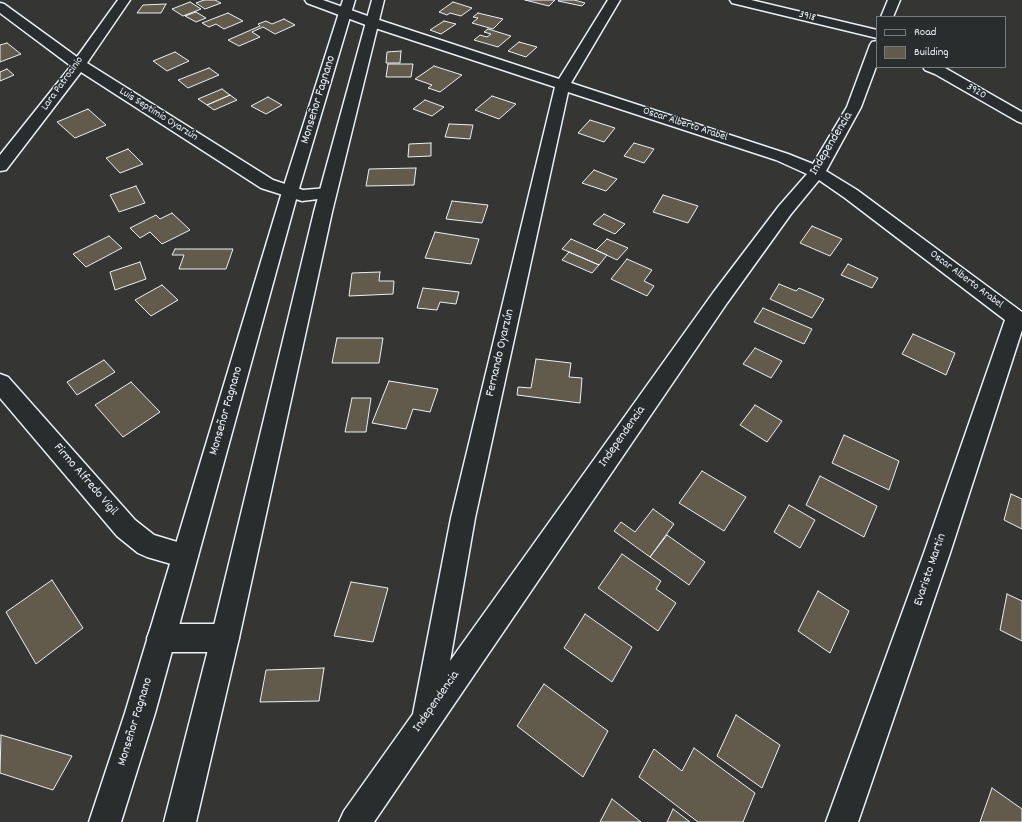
<!DOCTYPE html>
<meta charset="utf-8">
<style>
body{margin:0}
#map{position:relative;width:1022px;height:822px;overflow:hidden;background:#353634;font-family:Dekko,sans-serif}
canvas{display:block}
.legend{position:absolute;left:876px;top:16px;width:130px;height:52px;box-sizing:border-box;background:#2a2d2e;border:1px solid #767b7f;margin:0;padding:5px 7px;list-style:none;font-size:12px;color:#e8f1f8}
.legend li{display:flex;align-items:center;gap:8px;height:20px}
.legend b{width:20px;border:1px solid #767b7f}
</style>
<div id="map">
<canvas width="1022" height="822"></canvas>
<ul class="legend">
<li><b style="height:5px;background:#2a2d2e"></b>Road</li>
<li><b style="height:11px;background:#625a4a"></b>Building</li>
</ul>
</div>
<script>
const g = document.querySelector('canvas').getContext('2d');
g.lineJoin = 'round';
function fill(path, color) { g.fillStyle = color; g.fill(path, 'evenodd'); }
const toPath = rows => new Path2D(rows.map(r => 'M' + r).join(''));
function trace(path, color, width, dash) { g.strokeStyle = color; g.lineWidth = width; g.lineCap = dash ? 'butt' : 'round'; g.setLineDash(dash || []); g.stroke(path); }
function write(font, color, halo, rows, align = 'center') {
  g.font = font + ' Dekko,sans-serif'; g.lineWidth = 3; g.setLineDash([]); g.textBaseline = 'middle'; g.strokeStyle = halo; g.fillStyle = color; for (const [text, x, y, turn = 0] of rows) {
    g.save(); g.translate(x, y); g.rotate((+turn || 0) * Math.PI / 180); g.textAlign = isNaN(turn) ? turn : align; if (halo) g.strokeText(text, 0, 0); g.fillText(text, 0, 0); g.restore();
  }
}
const building = toPath([
 [204,0,215,0,221,3,205,9,196,3,204,0],
 [525,0,555,0,549,6,525,0],
 [559,0,574,0,585,3,582,6,558,1,559,0],
 [190,2,201,9,183,16,172,9,190,2],
 [453,2,472,8,461,16,450,13,447,15,439,12,453,2],
 [166,4,161,13,137,13,143,5,166,4],
 [196,12,206,18,196,22,185,16,196,12],
 [228,13,243,21,224,29,216,24,209,27,202,23,228,13],
 [478,13,503,19,493,29,472,23,478,18,473,17,478,13],
 [284,19,295,25,275,34,263,27,252,32,260,37,239,46,228,40,260,26,258,24,266,21,272,24,284,19],
 [444,21,456,24,441,34,430,30,444,21],
 [488,29,511,36,498,47,474,40,480,35,487,37,491,34,484,32,488,29],
 [519,42,537,47,526,57,508,51,519,42],
 [7,43,21,54,0,62,0,45,7,43],
 [401,51,400,63,386,63,387,52,401,51],
 [175,52,189,61,167,71,153,61,175,52],
 [388,64,413,64,411,77,386,77,388,64],
 [434,66,462,75,440,92,428,88,432,85,415,79,434,66],
 [209,68,219,75,188,88,178,80,209,68],
 [7,69,14,75,0,81,0,72,7,69],
 [222,89,230,95,207,105,198,99,222,89],
 [230,95,237,100,214,110,207,105,230,95],
 [492,96,516,104,499,119,475,110,492,96],
 [268,97,282,105,266,114,251,106,268,97],
 [425,100,444,107,432,116,413,109,425,100],
 [88,109,106,125,75,138,57,122,88,109],
 [590,120,615,128,604,142,578,133,590,120],
 [449,124,473,125,470,139,445,137,449,124],
 [431,143,431,156,408,157,409,144,431,143],
 [634,143,654,149,644,163,624,156,634,143],
 [128,149,143,164,120,173,106,158,128,149],
 [416,168,414,185,366,186,369,169,416,168],
 [594,170,617,179,606,191,582,183,594,170],
 [136,186,145,203,119,212,110,195,136,186],
 [663,195,698,206,688,223,653,212,663,195],
 [452,201,488,205,482,223,446,219,452,201],
 [172,213,190,230,162,244,150,232,140,238,130,228,156,215,160,219,172,213],
 [604,214,625,224,615,234,593,224,604,214],
 [812,226,842,239,830,256,800,243,812,226],
 [435,232,479,239,471,264,425,258,435,232],
 [109,236,122,248,86,267,73,254,109,236],
 [571,239,607,255,599,265,562,249,571,239],
 [607,239,628,248,617,260,596,250,607,239],
 [175,249,233,249,226,269,179,269,184,255,172,255,175,249],
 [569,252,599,265,592,273,562,260,569,252],
 [627,259,652,270,644,281,654,286,647,296,611,279,627,259],
 [140,262,146,279,115,290,110,272,140,262],
 [848,264,878,278,872,288,841,275,848,264],
 [380,272,379,281,394,281,393,294,349,296,352,273,380,272],
 [779,284,796,291,799,288,824,299,812,318,770,299,779,284],
 [162,285,178,300,151,316,135,300,162,285],
 [423,288,459,292,456,304,440,302,437,310,417,308,423,288],
 [763,308,812,329,804,344,754,322,763,308],
 [913,334,955,353,946,375,902,354,913,334],
 [337,338,383,338,379,363,332,363,337,338],
 [755,348,782,361,771,378,743,364,755,348],
 [536,359,571,363,569,377,582,378,580,403,517,395,518,387,531,388,536,359],
 [104,360,115,372,77,395,67,382,104,360],
 [389,381,438,389,430,412,413,409,406,429,372,423,389,381],
 [131,382,160,412,123,437,95,405,131,382],
 [352,398,371,398,366,432,345,432,352,398],
 [755,405,782,421,767,442,740,425,755,405],
 [844,435,899,461,889,490,832,463,844,435],
 [702,471,746,497,724,531,679,503,702,471],
 [820,476,877,506,864,537,806,505,820,476],
 [1011,494,1022,499,1022,529,1004,520,1011,494],
 [789,505,815,520,800,548,774,532,789,505],
 [653,509,674,524,650,557,614,531,621,522,635,532,653,509],
 [667,535,705,562,689,585,650,557,667,535],
 [622,554,661,581,656,589,676,603,658,631,598,588,622,554],
 [52,580,83,628,36,664,6,612,52,580],
 [351,582,388,588,373,642,334,636,351,582],
 [818,591,849,611,830,653,798,631,818,591],
 [1007,594,1022,601,1022,641,1000,630,1007,594],
 [585,614,632,647,612,682,564,648,585,614],
 [324,668,319,701,260,702,266,670,324,668],
 [544,684,608,731,583,777,517,726,544,684],
 [736,715,780,745,762,788,717,756,736,715],
 [1,735,72,756,53,790,0,773,1,735],
 [694,748,755,793,743,822,698,822,639,777,654,749,682,771,694,748],
 [992,788,1022,809,1022,822,980,822,992,788],
 [612,799,641,822,600,822,612,799],
 [673,809,690,822,667,822,673,809]
]);
fill(building, '#625a4a');
trace(building, '#e8f1f8', 1);
const street = toPath([
 [118,0,130,0,87,63,273,180,303,190,328,188,334,189,336,193,334,197,302,201,261,188,81,72,6,170,0,171,0,155,71,66,0,13,0,3,4,4,77,57,118,0],
 [305,0,323,0,376,19,559,79,608,0,620,0,571,83,788,154,813,164,847,107,870,45,872,42,877,41,877,64,861,107,826,171,857,190,1022,312,1022,330,950,553,858,822,826,822,924,553,1005,320,845,198,819,180,791,214,727,303,374,822,339,822,344,811,413,714,451,518,555,87,366,25,307,3,305,0],
 [568,92,776,160,807,174,779,206,713,293,450,661,475,518,568,92],
 [730,0,751,0,877,30,877,38,732,3,730,0],
 [888,0,900,0,893,17,881,17,888,0],
 [923,67,945,68,1022,112,1022,123,1017,121,935,74,925,70,923,67],
 [0,374,8,377,135,520,154,535,194,547,198,556,194,565,185,568,147,557,138,553,117,536,0,398,0,374],
 [161,624,225,624,235,628,239,638,235,648,225,652,161,652,151,648,147,638,151,628,161,624]
]);
const secondary = toPath([
 [343,0,355,0,298,192,155,713,121,822,89,822,125,713,282,192,343,0],
 [372,0,384,0,332,212,239,638,196,822,164,822,211,638,314,212,372,0]
]);
trace(street, '#e8f1f8', 3);
trace(secondary, '#e8f1f8', 3);
fill(street, '#2a2d2e');
fill(secondary, '#2a2d2e');
write('11px', '#e8f1f8', '#2a2d2e', [
 ["3918",807,17,14],
 ["Lara Patrocinio",63,84,-54],
 ["3920",976,92,30],
 ["Luis Septimio Oyarzún",158,115,32],
 ["Oscar Alberto Arabel",685,125,18],
 ["Oscar Alberto Arabel",966,280,37]
]);
write('13px', '#e8f1f8', '#2a2d2e', [
 ["Monseñor Fagnano",319,100,-73],
 ["Independencia",832,144,-59],
 ["Fernando Oyarzún",501,353,-77],
 ["Monseñor Fagnano",227,411,-74],
 ["Independencia",623,437,-55],
 ["Firmo Alfredo Vigil",85,480,49],
 ["Evaristo Martin",931,570,-71],
 ["Independencia",437,702,-55],
 ["Monseñor Fagnano",136,722,-73]
]);
</script>
